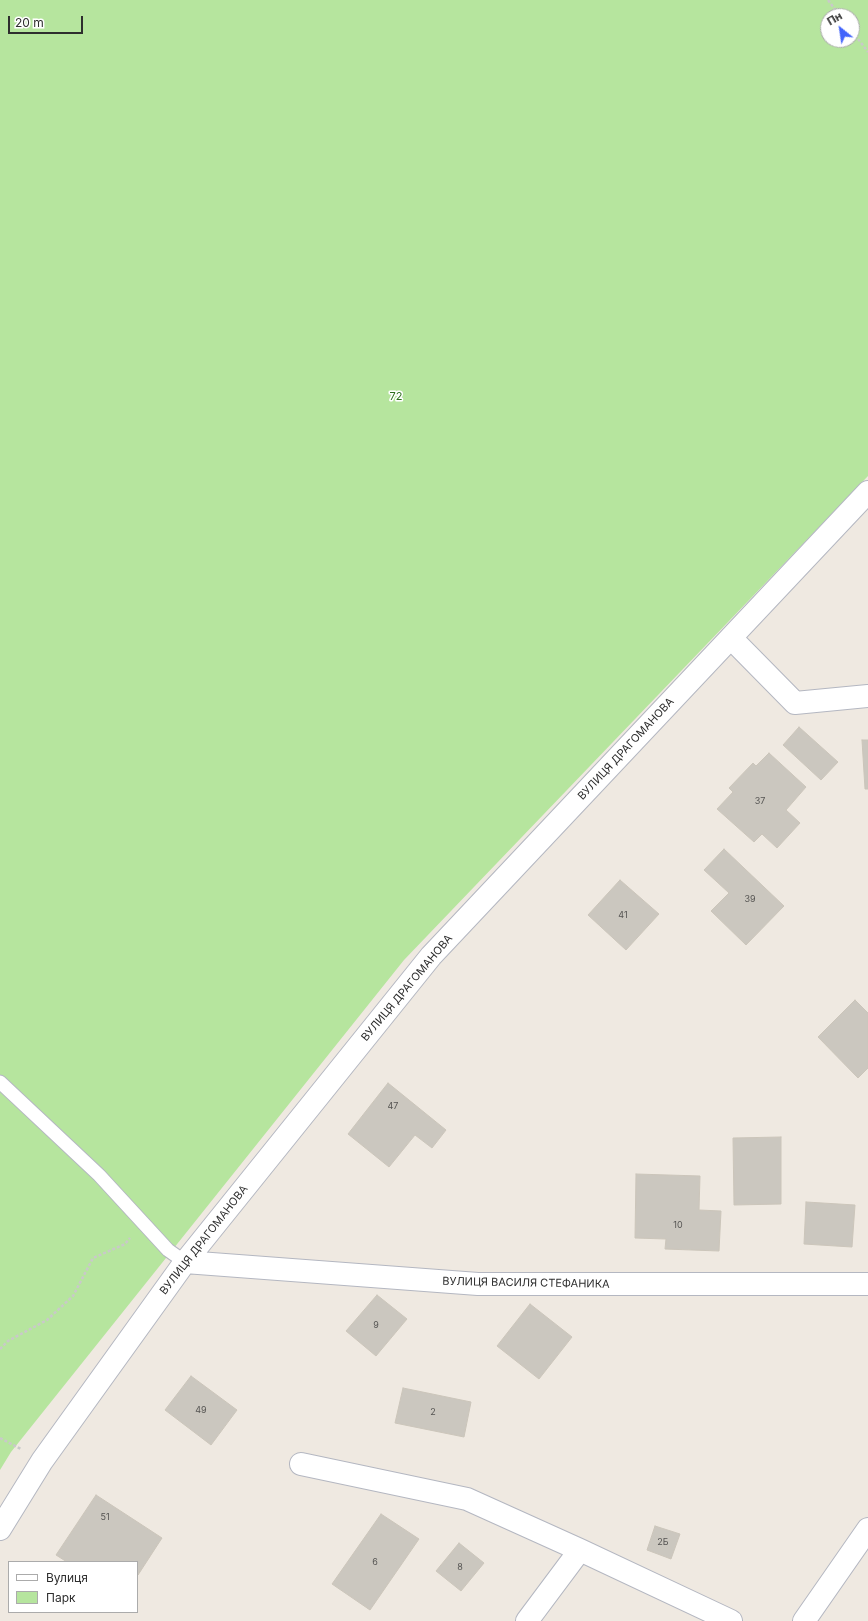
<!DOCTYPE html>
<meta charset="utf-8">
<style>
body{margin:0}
#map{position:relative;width:868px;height:1621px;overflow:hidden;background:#efe9e1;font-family:Inter,sans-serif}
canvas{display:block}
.legend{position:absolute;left:8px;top:1561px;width:130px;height:52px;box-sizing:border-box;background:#fff;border:1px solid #ababab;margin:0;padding:5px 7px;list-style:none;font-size:12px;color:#2e2e2e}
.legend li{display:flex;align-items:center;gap:8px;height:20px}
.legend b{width:20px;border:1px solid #ababab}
.north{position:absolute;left:820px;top:8px;width:40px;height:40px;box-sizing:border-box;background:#fff;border:1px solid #ababab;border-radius:50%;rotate:330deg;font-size:11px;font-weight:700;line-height:16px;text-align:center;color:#2e2e2e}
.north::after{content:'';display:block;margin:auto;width:14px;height:18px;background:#4264fb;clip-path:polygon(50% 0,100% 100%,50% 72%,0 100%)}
.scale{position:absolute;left:8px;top:16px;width:75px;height:18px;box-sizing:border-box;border:2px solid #2e2e2e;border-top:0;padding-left:5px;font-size:12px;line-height:14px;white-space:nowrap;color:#2e2e2e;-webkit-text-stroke:3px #fff;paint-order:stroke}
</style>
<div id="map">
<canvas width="868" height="1621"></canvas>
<ul class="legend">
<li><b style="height:5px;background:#fff"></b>Вулиця</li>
<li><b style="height:11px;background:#b6e59e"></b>Парк</li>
</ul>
<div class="north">Пн</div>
<div class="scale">20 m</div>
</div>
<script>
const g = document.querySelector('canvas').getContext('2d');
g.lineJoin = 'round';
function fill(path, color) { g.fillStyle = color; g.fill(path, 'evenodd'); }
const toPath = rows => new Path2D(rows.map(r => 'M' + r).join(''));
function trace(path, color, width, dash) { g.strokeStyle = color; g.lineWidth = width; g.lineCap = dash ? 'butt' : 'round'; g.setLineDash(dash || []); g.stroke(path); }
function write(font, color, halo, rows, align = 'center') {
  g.font = font + ' Inter,sans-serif'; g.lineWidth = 3; g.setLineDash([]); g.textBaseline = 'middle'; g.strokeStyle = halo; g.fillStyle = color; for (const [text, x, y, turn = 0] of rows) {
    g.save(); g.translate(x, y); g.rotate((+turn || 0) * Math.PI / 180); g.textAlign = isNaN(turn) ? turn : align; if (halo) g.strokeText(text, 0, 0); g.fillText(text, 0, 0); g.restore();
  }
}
fill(toPath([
 [0,0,868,0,868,476,404,960,11,1452,0,1470],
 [828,16,852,16,852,40,828,40]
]), '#b6e59e');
const building = toPath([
 [799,727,838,762,821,780,783,745,799,727],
 [862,740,868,740,868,789,865,789,862,740],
 [769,753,806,787,786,810,800,823,777,848,762,834,754,842,717,809,733,792,729,788,753,763,756,766,769,753],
 [724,849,784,906,746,945,711,911,729,893,704,870,724,849],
 [620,880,659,914,626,950,588,915,620,880],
 [855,1000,868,1013,868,1068,858,1078,818,1037,855,1000],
 [388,1083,446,1130,432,1148,415,1135,389,1167,348,1134,388,1083],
 [781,1137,781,1204,734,1205,733,1138,781,1137],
 [636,1174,700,1176,699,1210,721,1211,719,1251,665,1249,666,1239,635,1238,636,1174],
 [806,1202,855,1205,852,1247,804,1244,806,1202],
 [377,1295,407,1319,376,1356,346,1331,377,1295],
 [530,1304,572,1337,539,1379,497,1346,530,1304],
 [191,1376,237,1410,211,1445,165,1410,191,1376],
 [403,1388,471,1402,464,1437,395,1423,403,1388],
 [96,1495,162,1538,138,1575,137,1562,67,1562,56,1555,96,1495],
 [381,1514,419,1539,370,1610,332,1584,381,1514],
 [655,1526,680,1534,671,1559,647,1550,655,1526],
 [459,1543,484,1563,461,1591,436,1571,459,1543]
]);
fill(building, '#cbc7bf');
trace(building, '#cbc5ba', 1);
const service = toPath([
 [0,1082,99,1175,168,1250,185,1262]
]);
const minor = toPath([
 [731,638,795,703,868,696],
 [185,1262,478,1284,868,1284],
 [301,1464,467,1499,580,1550,731,1621],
 [0,1529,42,1461,185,1262,431,956,868,492],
 [527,1621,580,1550],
 [804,1621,868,1529]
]);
trace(service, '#b4b7c1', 15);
trace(minor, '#b4b7c1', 24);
trace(toPath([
 [828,0,840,16],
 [852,31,868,52],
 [0,1349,8,1341,47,1320,73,1296,93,1258,125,1244,130,1238],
 [0,1438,21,1449]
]), '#c9c9c9', 2.5, [3, 2]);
trace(service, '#fff', 13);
trace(minor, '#fff', 22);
write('9px', '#555452', null, [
 ["37",760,801],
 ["39",750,899],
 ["41",623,915],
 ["47",393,1106],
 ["10",678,1225],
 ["9",376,1325],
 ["49",201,1410],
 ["2",433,1412],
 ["51",105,1517],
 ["2Б",663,1542],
 ["6",375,1562],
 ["8",460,1567]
]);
write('11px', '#2c6e1b', '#fff', [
 ["72",396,397]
]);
write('11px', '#2e2e2e', '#fff', [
 ["ВУЛИЦЯ ДРАГОМАНОВА",626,749,-47],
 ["ВУЛИЦЯ ДРАГОМАНОВА",407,988,-50],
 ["ВУЛИЦЯ ДРАГОМАНОВА",204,1240,-52],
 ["ВУЛИЦЯ ВАСИЛЯ СТЕФАНИКА",526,1283,1]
]);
</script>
